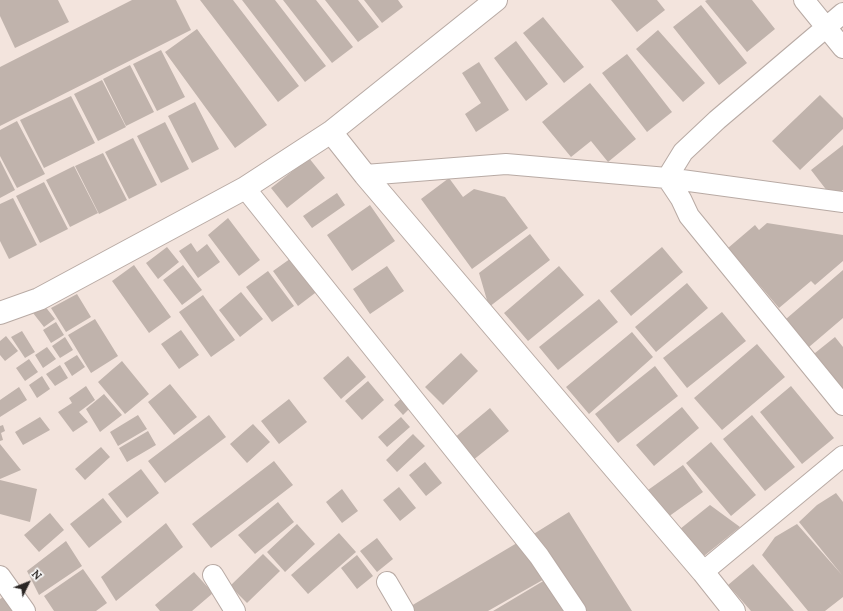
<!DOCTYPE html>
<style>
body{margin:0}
#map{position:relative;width:843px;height:611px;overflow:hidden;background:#f3e4dd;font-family:Lora,serif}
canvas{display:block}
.north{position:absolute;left:8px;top:563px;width:40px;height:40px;-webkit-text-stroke:3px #fff;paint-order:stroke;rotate:47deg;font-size:11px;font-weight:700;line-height:16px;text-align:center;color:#2b2624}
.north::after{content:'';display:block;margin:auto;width:14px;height:18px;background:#2b2624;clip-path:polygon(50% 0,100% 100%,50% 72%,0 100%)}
</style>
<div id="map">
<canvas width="843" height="611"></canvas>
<div class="north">N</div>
</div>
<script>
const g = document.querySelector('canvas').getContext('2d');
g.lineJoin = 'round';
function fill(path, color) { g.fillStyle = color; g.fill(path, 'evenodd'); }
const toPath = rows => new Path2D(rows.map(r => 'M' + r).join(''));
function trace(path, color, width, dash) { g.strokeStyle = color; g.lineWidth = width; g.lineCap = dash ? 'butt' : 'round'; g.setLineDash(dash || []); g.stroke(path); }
fill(toPath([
 [0,0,58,0,69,22,15,48,0,16],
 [132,0,176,0,191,30,0,126,0,67],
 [200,0,233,0,299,86,278,102],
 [242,0,275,0,326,66,305,82],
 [283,0,316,0,353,47,332,63],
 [325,0,358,0,379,27,358,42],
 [364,0,398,0,403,7,382,23],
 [611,0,657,0,665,10,637,32],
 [707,0,752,0,775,29,747,52,705,1],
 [701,5,747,63,719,85,673,27],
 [543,17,584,67,564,83,523,33],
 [197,29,267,125,235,148,165,52],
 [658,30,705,83,683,102,636,49],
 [516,41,548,84,526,101,494,58],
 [161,50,185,97,157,111,133,64],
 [627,54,672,112,647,132,602,73],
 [479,62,509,110,476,132,465,114,481,103,462,73],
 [130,65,154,112,126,126,103,79],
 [102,80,126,127,98,141,74,94],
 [590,83,636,139,608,162,591,141,571,157,542,122],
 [820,95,843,118,843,129,800,170,772,141],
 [71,96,95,143,44,168,20,120],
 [195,102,219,149,192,163,168,116],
 [17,121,45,174,17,188,0,156,0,130],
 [165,122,189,169,161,183,137,136],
 [133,138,157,185,129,199,105,152],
 [843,145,843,190,838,194,828,192,811,170],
 [103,153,127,200,99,214,75,166],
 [309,158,325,178,287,208,271,188],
 [0,160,15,190,0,198],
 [74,166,98,213,70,227,46,180],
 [449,178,463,197,474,189,505,197,528,228,472,269,421,199],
 [44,182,68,229,40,243,16,196],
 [337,193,345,205,312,228,303,216],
 [13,198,37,245,9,259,0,241,0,204],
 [370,205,395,241,352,271,327,235],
 [228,218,260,260,239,276,208,235],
 [767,223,843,235,843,261,815,285,811,281,779,308,728,248,755,225,759,230],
 [530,234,550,260,489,307,479,273],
 [191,243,197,252,207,244,220,262,198,278,179,251],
 [167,247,179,262,158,279,146,263],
 [662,247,683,272,631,316,610,291],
 [294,256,319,290,298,306,273,271],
 [134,265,171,317,149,333,112,281],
 [183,265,202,290,182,305,163,280],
 [387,266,404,291,370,314,353,289],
 [559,266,584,295,528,341,504,313],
 [843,270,843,318,809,347,786,319],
 [268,271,294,306,272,322,246,287],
 [687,283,708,308,656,352,635,327],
 [241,292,263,319,240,337,219,310],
 [77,294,91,317,66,332,51,308],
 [203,295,235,340,211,357,179,312],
 [599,299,618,322,558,370,539,347],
 [44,305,55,319,44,327,33,313],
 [722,312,746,341,687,388,663,358],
 [95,319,118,356,91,373,68,335],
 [56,322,64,335,51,343,43,330],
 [181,330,199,355,179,369,161,344],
 [22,331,35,352,25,358,11,337],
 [632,332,653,357,589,414,566,387],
 [6,336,18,351,5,361,0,355,0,341],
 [65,337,73,350,60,358,52,346],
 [835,337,843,347,843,396,810,357],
 [757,344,785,377,722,430,694,398],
 [47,347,56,359,43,368,35,355],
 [461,353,478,371,443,405,425,387],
 [77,355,85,367,72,376,64,363],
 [348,356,366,377,341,399,323,378],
 [29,359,38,372,25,381,16,368],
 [122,361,149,394,125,414,98,382],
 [60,365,68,378,55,386,46,374],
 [655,366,678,396,618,443,595,414],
 [42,376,50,389,37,398,29,385],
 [368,381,384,400,362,420,345,401],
 [170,384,197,417,174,435,148,402],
 [86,386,95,400,79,412,88,422,73,432,58,412,72,403,69,398],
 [791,386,834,438,802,464,760,412],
 [19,387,27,400,0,417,0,400],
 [104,394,122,415,100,432,86,409],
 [404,396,413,405,403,415,394,405],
 [289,399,307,422,279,444,261,421],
 [682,407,699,428,654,466,636,445],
 [490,408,509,431,472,461,453,439],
 [138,415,147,429,118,446,110,432],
 [209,415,226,437,165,483,148,461],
 [752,415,795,467,765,491,723,439],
 [40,417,50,430,23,445,15,432],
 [401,417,410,427,387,447,378,437],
 [253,424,270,442,247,463,230,444],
 [3,425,5,431,1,433,3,440,0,441,0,426],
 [148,431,156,445,127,462,119,448],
 [413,434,425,446,397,472,386,460],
 [711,442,756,495,731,516,686,463],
 [0,444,21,470,0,479],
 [101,447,110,457,85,480,75,469],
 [274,461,293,485,211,548,192,524],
 [425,462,442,483,426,496,409,475],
 [683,465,703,492,668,517,648,490],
 [141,469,159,493,127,518,108,494],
 [0,480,37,489,30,522,0,514],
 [399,487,416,508,400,521,383,500],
 [342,489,358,511,342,523,326,502],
 [836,493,843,502,843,597,825,611,808,611,762,555,775,537,797,524,842,575,799,522,817,505],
 [103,498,122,522,89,548,70,524],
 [278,502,294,522,255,554,238,535],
 [710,505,740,527,704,556,686,543,680,529],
 [569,512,632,611,581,611,532,535],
 [50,513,64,530,39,552,24,535],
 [166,523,183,547,116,601,101,577],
 [297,524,315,544,285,572,267,552],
 [339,533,356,552,308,594,291,575],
 [377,538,393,559,377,572,360,551],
 [522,540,548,577,488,611,413,611,411,606],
 [66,541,82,566,39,595,27,571],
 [263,554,280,571,247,603,230,586],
 [357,555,373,576,357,589,341,568],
 [753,564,794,611,751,611,728,585],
 [83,569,107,603,96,611,54,611,44,596],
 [194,572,213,593,192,611,160,611,155,605],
 [545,580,569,611,493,611],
 [5,596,14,611,0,611,0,599]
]), '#c0b3ac');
const minor = toPath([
 [804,0,843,48],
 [843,13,717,120,683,152,667,178,681,199,689,216,843,405],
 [365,175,506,164,667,178,843,202],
 [245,188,539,556,576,611],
 [703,572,843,456],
 [213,575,235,611],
 [0,576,25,611],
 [387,582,404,611]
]);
const tertiary = toPath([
 [331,132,365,175,703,572,734,611],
 [0,313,39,299,245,188,331,132,496,0]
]);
trace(minor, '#b8aaa4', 22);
trace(tertiary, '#b8aaa4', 24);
trace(minor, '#fff', 20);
trace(tertiary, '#fff', 22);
</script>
